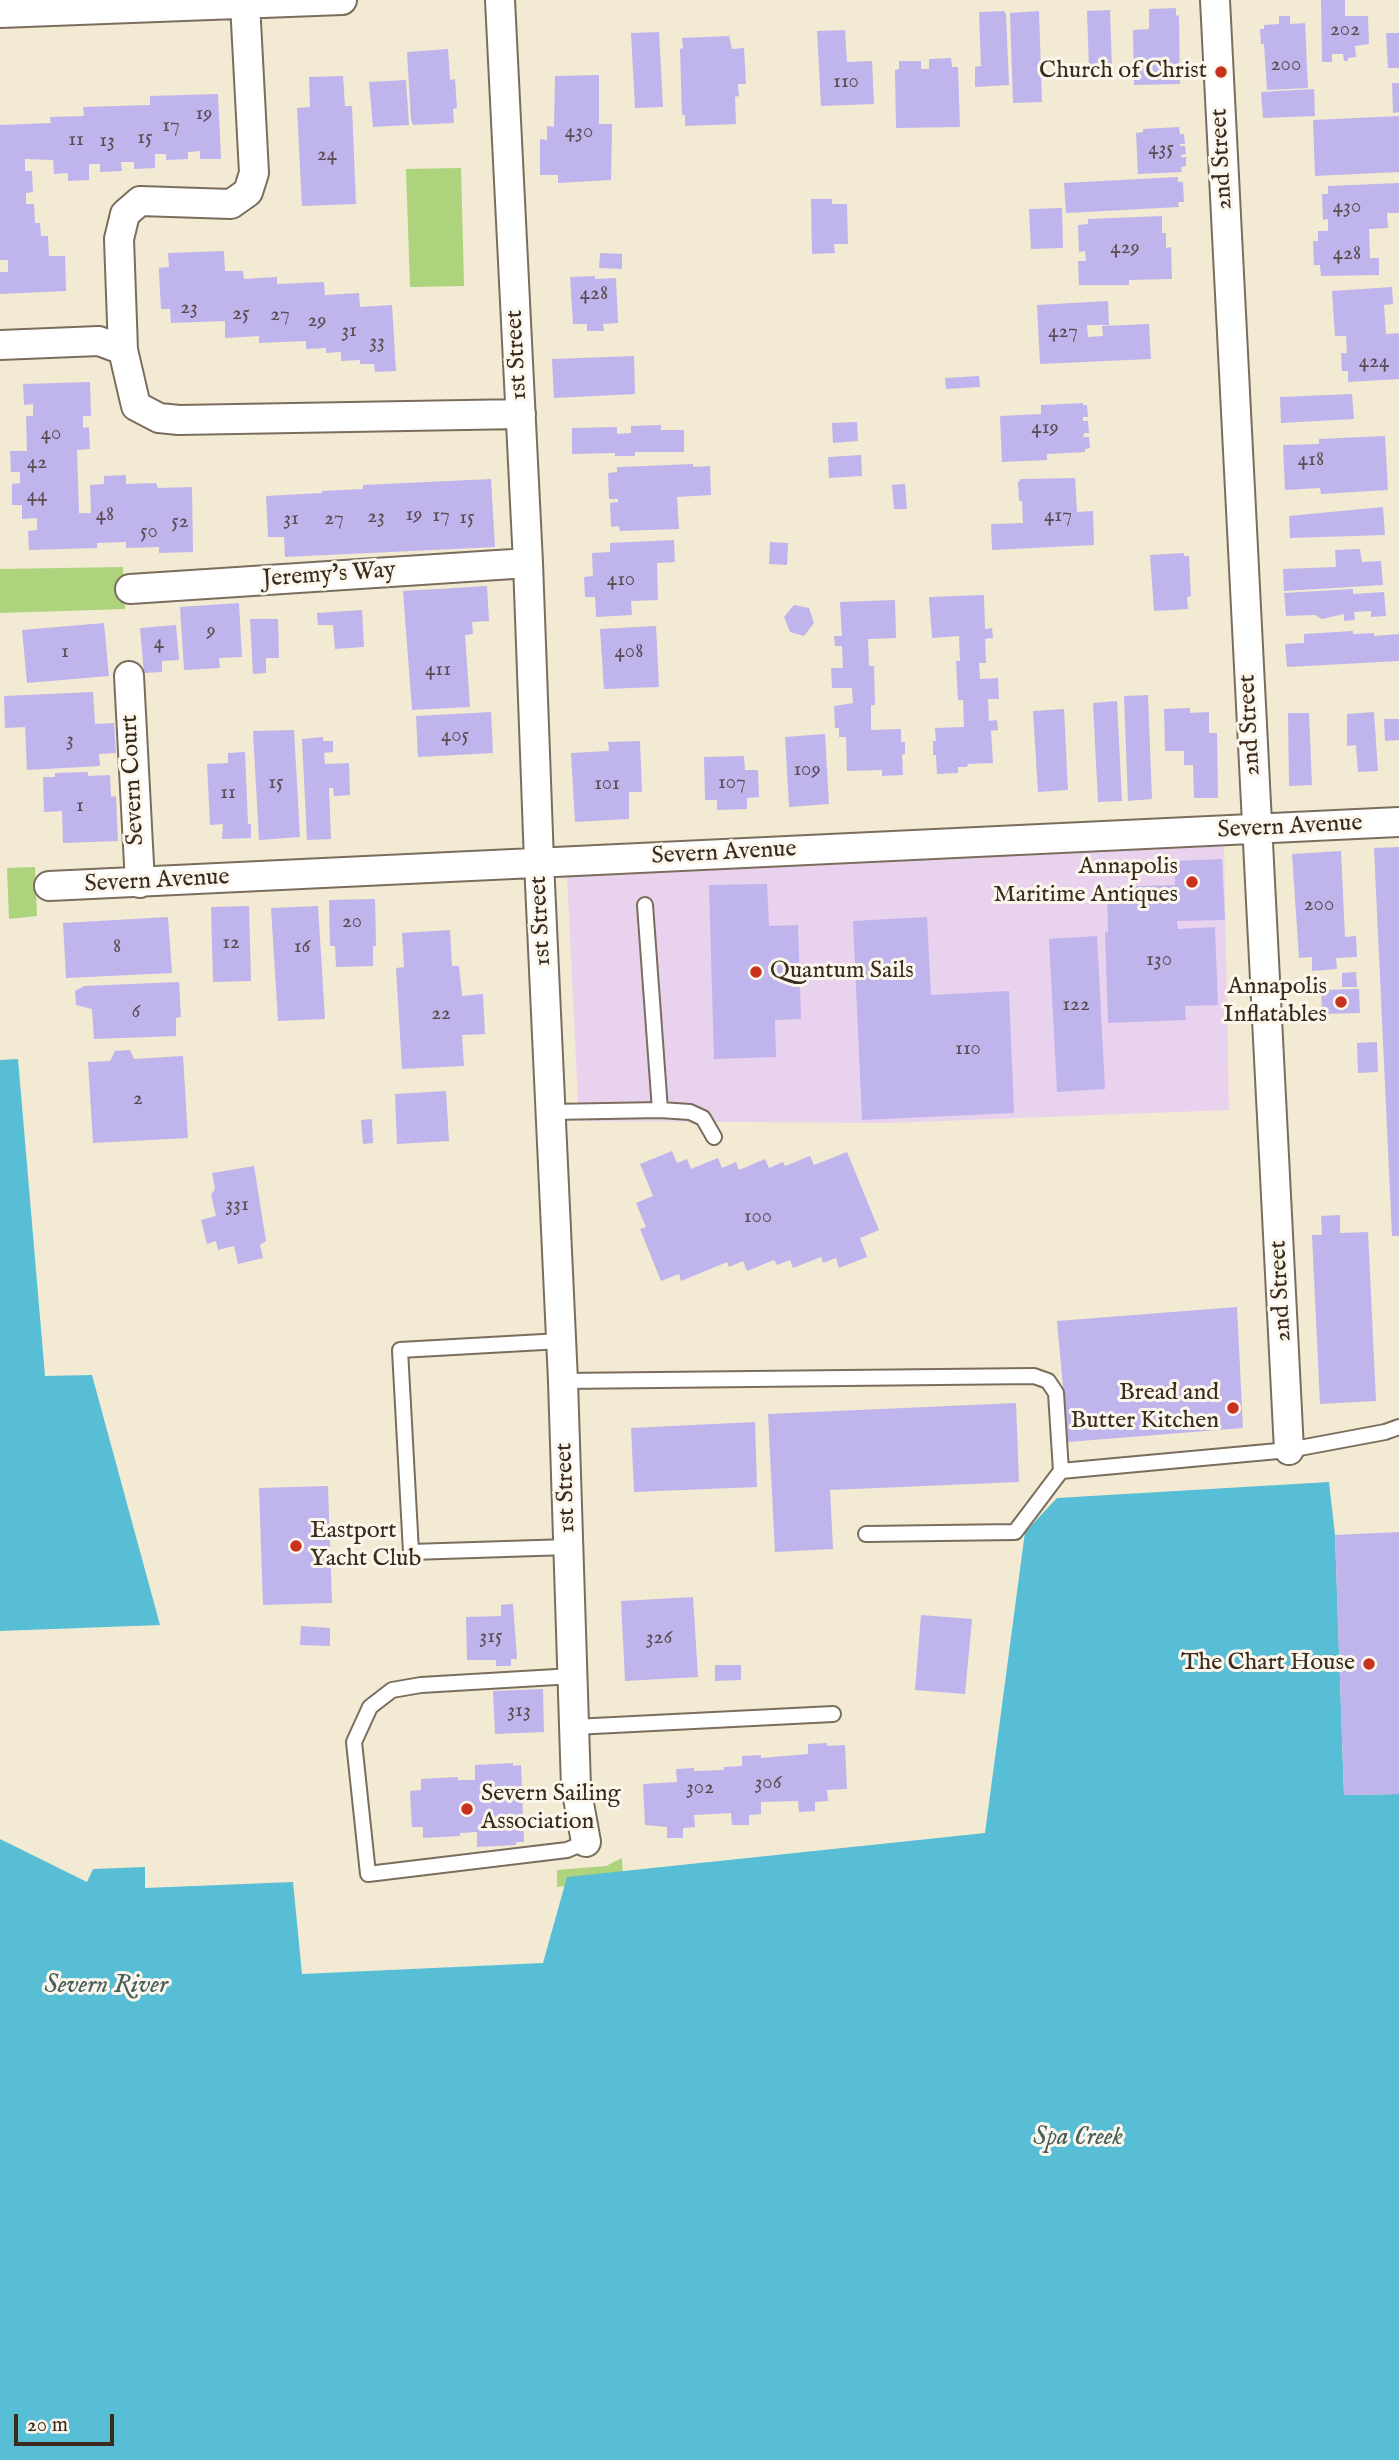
<!DOCTYPE html>
<style>
body{margin:0}
#map{position:relative;width:1399px;height:2460px;overflow:hidden;background:#f2ead2;font-family:"IM FELL English",serif}
canvas{display:block}
.scale{position:absolute;left:14px;top:2414px;width:100px;height:32px;box-sizing:border-box;border:4px solid #3b2a1e;border-top:0;padding-left:9px;font-size:21px;line-height:24px;white-space:nowrap;color:#3b2a1e;-webkit-text-stroke:5px #fbf7ec;paint-order:stroke}
</style>
<div id="map">
<canvas width="1399" height="2460"></canvas>
<div class="scale">20 m</div>
</div>
<script>
const g = document.querySelector('canvas').getContext('2d');
g.lineJoin = 'round';
function fill(path, color) { g.fillStyle = color; g.fill(path, 'evenodd'); }
const toPath = rows => new Path2D(rows.map(r => 'M' + r).join(''));
function trace(path, color, width, dash) { g.strokeStyle = color; g.lineWidth = width; g.lineCap = dash ? 'butt' : 'round'; g.setLineDash(dash || []); g.stroke(path); }
function write(font, color, halo, rows, align = 'center') {
  g.font = font + ' "IM FELL English",serif'; g.lineWidth = 6; g.setLineDash([]); g.textBaseline = 'middle'; g.strokeStyle = halo; g.fillStyle = color; for (const [text, x, y, turn = 0] of rows) {
    g.save(); g.translate(x, y); g.rotate((+turn || 0) * Math.PI / 180); g.textAlign = isNaN(turn) ? turn : align; if (halo) g.strokeText(text, 0, 0); g.fillText(text, 0, 0); g.restore();
  }
}
fill(toPath([
 [1224,846,1229,1110,888,1123,579,1121,567,875]
]), '#e9d2ed');
fill(toPath([
 [461,168,464,286,410,287,406,169],
 [123,567,125,609,0,613,0,569],
 [35,867,37,916,9,919,7,868],
 [622,1858,623,1879,557,1887,557,1870,606,1866]
]), '#add37d');
fill(toPath([
 [18,1059,45,1376,92,1375,160,1625,0,1631,0,1060],
 [1329,1482,1335,1535,1344,1795,1399,1794,1399,2460,0,2460,0,1839,87,1882,93,1869,145,1867,145,1888,293,1882,302,1974,543,1963,567,1877,985,1833,1025,1532,1057,1498]
]), '#58bed6');
fill(toPath([
 [1321,0,1345,0,1345,16,1368,16,1369,44,1355,46,1356,57,1348,58,1348,61,1344,61,1343,54,1332,54,1332,62,1322,62],
 [1176,8,1176,16,1179,15,1180,84,1134,85,1133,30,1149,29,1149,9],
 [1110,10,1112,68,1089,69,1087,11],
 [1004,11,1006,14,1009,85,975,87,975,67,981,66,979,12],
 [1039,11,1042,102,1013,103,1010,13],
 [1279,16,1290,16,1290,24,1305,23,1308,88,1267,90,1264,44,1261,44,1260,29,1264,29,1264,25,1279,24],
 [845,30,847,62,872,61,874,104,821,106,817,31],
 [659,32,663,107,635,108,631,33],
 [1386,33,1399,33,1399,68,1388,68],
 [729,36,732,49,744,48,746,84,738,84,739,96,735,97,736,124,685,126,685,115,682,115,680,49,683,48,682,38],
 [448,49,450,80,455,79,457,108,453,109,454,123,413,125,411,120,407,52],
 [951,58,952,67,958,67,960,127,896,128,895,70,899,69,899,61,921,61,921,69,929,69,929,59],
 [599,75,599,124,612,124,611,180,558,183,558,175,540,175,540,139,547,140,547,126,554,127,555,76],
 [343,76,345,106,352,106,356,204,302,206,297,108,310,107,309,77],
 [406,80,409,125,373,127,369,82],
 [1392,83,1399,83,1399,112,1393,113],
 [1314,89,1315,116,1263,118,1261,92],
 [218,94,221,159,200,159,200,151,188,152,188,159,166,160,166,154,155,154,155,168,134,169,134,162,121,162,122,171,100,172,100,164,89,164,89,180,68,181,68,173,54,174,53,160,25,159,25,171,32,171,33,192,26,193,26,204,34,204,35,223,40,223,41,236,48,236,49,256,65,256,66,291,0,294,0,272,8,272,8,260,0,260,0,125,51,123,50,117,84,116,83,107,150,105,150,96],
 [1399,116,1399,172,1315,176,1313,120],
 [1179,127,1180,134,1184,134,1185,144,1180,144,1180,146,1185,146,1186,154,1181,155,1181,157,1186,157,1186,166,1181,167,1182,172,1138,174,1136,133,1143,132,1143,129],
 [1178,177,1178,182,1183,182,1184,202,1178,202,1179,207,1066,213,1064,183],
 [1399,183,1399,213,1387,213,1388,228,1369,229,1370,258,1379,258,1379,275,1321,276,1320,265,1314,265,1313,241,1318,241,1318,231,1328,231,1328,219,1323,220,1322,194,1328,194,1328,186],
 [811,199,832,199,832,204,847,204,848,244,834,244,835,253,812,254],
 [1062,208,1063,248,1031,249,1029,209],
 [1162,216,1162,233,1166,233,1166,248,1171,247,1172,279,1129,280,1129,285,1079,285,1078,261,1086,261,1085,251,1079,252,1078,225,1088,224,1088,219],
 [224,251,225,271,243,271,244,279,277,277,277,284,324,282,325,295,359,293,360,307,392,305,396,371,375,372,374,364,360,364,360,360,341,361,341,352,326,353,326,348,306,349,306,341,259,343,259,336,225,338,225,321,171,323,170,309,161,309,159,273,159,268,169,267,168,253],
 [600,253,622,254,622,269,599,268],
 [595,276,595,279,616,278,618,323,603,324,604,331,587,331,587,324,573,324,570,277],
 [1392,287,1393,304,1384,305,1386,334,1399,333,1399,379,1348,382,1348,371,1342,371,1341,353,1347,353,1346,336,1335,336,1332,291],
 [1108,301,1109,325,1087,325,1088,337,1103,336,1102,326,1149,324,1151,359,1040,364,1037,305],
 [634,356,635,394,554,398,552,359],
 [979,376,980,387,946,389,945,378],
 [90,382,91,416,83,416,83,428,89,427,90,449,77,450,79,513,91,513,90,485,104,484,104,476,126,475,126,484,156,483,158,488,192,487,193,552,159,553,159,547,126,548,126,542,97,543,97,548,29,550,28,531,37,530,37,518,22,519,22,505,12,505,12,484,20,483,20,472,11,472,10,451,27,451,26,416,33,416,33,404,24,405,23,384],
 [1352,394,1354,419,1281,423,1280,397],
 [1083,403,1083,405,1087,405,1088,417,1083,417,1083,421,1088,421,1089,433,1084,433,1083,437,1089,437,1090,448,1085,449,1085,452,1047,454,1047,460,1002,462,1000,416,1041,414,1041,405],
 [857,422,858,441,833,443,832,423],
 [661,425,661,430,684,430,684,452,635,452,635,456,615,456,615,453,572,454,572,428,617,427,617,434,631,433,631,426],
 [1385,436,1388,490,1321,494,1320,488,1285,490,1283,445,1319,444,1319,439],
 [861,455,862,476,829,478,828,457],
 [693,464,693,467,710,466,711,495,677,497,679,529,620,531,619,526,611,527,610,503,618,502,618,499,609,499,608,473,617,472,617,467,620,467],
 [1075,478,1077,512,1093,511,1094,545,992,550,991,524,1023,523,1022,501,1019,501,1018,482,1021,479],
 [491,479,495,547,285,557,284,537,268,537,266,496,322,493,322,491,363,489,363,485],
 [905,484,907,509,894,509,892,485],
 [1383,507,1385,535,1290,538,1289,516],
 [674,540,675,562,657,563,658,600,631,601,632,615,596,617,595,597,585,597,584,577,593,576,592,553,610,552,610,543],
 [770,542,788,543,787,565,769,564],
 [1360,549,1362,562,1381,561,1383,585,1284,591,1283,569,1336,567,1335,550],
 [1184,553,1184,556,1189,556,1191,596,1187,597,1188,609,1154,611,1150,555],
 [487,586,489,621,472,622,473,634,465,635,470,707,412,710,403,591],
 [1353,589,1353,594,1384,592,1386,616,1371,617,1371,611,1354,612,1355,620,1344,621,1344,614,1322,619,1315,615,1286,616,1284,593],
 [984,595,985,629,992,628,993,638,985,639,986,663,979,663,980,679,998,678,999,699,988,699,989,721,997,720,998,730,991,731,993,763,968,764,967,767,958,767,958,773,937,774,936,755,933,755,933,741,936,741,935,728,964,727,963,700,958,700,956,661,960,661,959,636,932,638,929,597],
 [895,600,896,638,868,639,869,666,874,666,875,705,871,705,871,730,901,729,901,742,905,742,905,754,902,755,903,775,882,776,882,770,847,771,846,737,839,737,839,728,835,728,834,706,853,703,852,688,832,688,831,668,843,668,842,646,835,646,834,636,842,636,840,602],
 [239,603,242,657,219,658,220,668,184,670,180,607],
 [794,605,809,608,814,623,804,636,790,632,784,617],
 [362,610,364,647,335,649,333,625,318,625,317,613],
 [250,619,278,619,279,658,266,658,266,673,253,674],
 [104,623,109,676,27,683,22,630],
 [176,625,179,660,162,661,162,672,144,673,140,628],
 [656,626,659,687,604,689,600,629],
 [1353,631,1353,634,1374,633,1374,636,1399,634,1399,661,1287,667,1285,644,1304,643,1304,634],
 [93,692,95,724,114,723,116,753,99,754,100,766,27,770,25,727,5,728,4,696],
 [1148,695,1152,799,1128,801,1124,696],
 [1117,701,1122,801,1098,802,1093,703],
 [1190,708,1190,713,1209,712,1209,733,1217,733,1218,798,1194,798,1193,765,1184,765,1184,751,1165,751,1164,709],
 [1064,709,1068,790,1038,792,1033,711],
 [491,712,493,753,418,757,416,716],
 [1374,712,1378,771,1358,772,1356,745,1347,746,1347,714],
 [1288,713,1309,713,1312,785,1289,786],
 [1384,719,1399,719,1399,740,1385,741],
 [294,730,300,837,259,840,253,731],
 [825,734,829,804,789,807,785,737],
 [323,737,323,741,333,741,333,752,324,753,325,764,349,763,350,795,334,796,333,788,329,788,331,839,307,840,302,739],
 [640,741,642,792,629,792,629,819,575,822,571,753,609,751,608,742],
 [245,752,248,824,251,824,251,838,222,839,223,824,210,825,207,764,228,763,228,753],
 [744,756,745,770,758,770,759,797,747,798,747,809,717,810,717,800,705,800,704,757],
 [88,772,88,776,110,775,111,797,116,796,118,841,63,843,62,811,44,812,43,777,55,777,55,773],
 [1399,847,1399,1236,1392,1236,1374,848],
 [1341,851,1345,937,1356,936,1357,957,1336,958,1337,969,1312,971,1312,957,1299,958,1292,854],
 [1222,859,1225,920,1177,921,1178,929,1215,927,1218,1005,1185,1006,1186,1020,1108,1023,1105,932,1108,933,1107,887,1175,885,1174,861],
 [767,884,769,926,798,925,801,1019,775,1020,776,1057,714,1059,709,885],
 [375,899,376,946,373,946,373,966,336,967,335,946,330,946,329,900],
 [249,906,251,981,213,982,211,907],
 [318,906,325,1019,278,1021,271,908],
 [168,917,172,973,66,978,63,923],
 [927,917,931,995,1009,991,1014,1113,862,1120,853,921],
 [450,930,452,966,459,966,462,996,483,994,485,1034,462,1035,464,1066,402,1069,396,968,404,967,402,933],
 [1097,936,1105,1089,1057,1092,1049,939],
 [1356,972,1357,987,1342,987,1342,973],
 [179,982,181,1017,176,1018,176,1036,94,1039,92,1009,76,1005,75,991,84,986],
 [1359,989,1360,1013,1322,1014,1321,990],
 [1377,1042,1378,1072,1358,1073,1357,1043],
 [130,1050,134,1059,183,1056,188,1138,93,1143,88,1062,110,1061,115,1051],
 [446,1091,449,1141,397,1144,395,1094],
 [372,1119,373,1143,363,1144,361,1120],
 [672,1151,677,1163,687,1159,691,1169,718,1158,722,1168,736,1162,739,1170,765,1159,769,1168,783,1162,785,1166,810,1156,814,1165,847,1152,879,1230,860,1238,867,1257,839,1268,836,1258,823,1263,821,1257,793,1268,790,1260,777,1265,774,1260,747,1271,743,1261,729,1267,727,1262,681,1281,679,1274,661,1281,640,1229,646,1227,636,1203,653,1196,640,1164],
 [254,1166,266,1241,260,1245,263,1258,238,1264,234,1246,218,1250,216,1241,207,1244,201,1220,216,1216,211,1195,215,1189,212,1173],
 [1340,1215,1340,1233,1368,1232,1376,1401,1320,1404,1312,1235,1322,1235,1321,1216],
 [1237,1307,1243,1428,1068,1442,1057,1321],
 [1016,1403,1019,1482,830,1490,833,1549,775,1552,768,1414],
 [755,1422,757,1487,634,1492,631,1428],
 [328,1486,332,1603,263,1605,259,1488],
 [1399,1532,1399,1794,1344,1795,1335,1535],
 [693,1597,698,1677,625,1681,621,1601],
 [513,1604,517,1659,511,1659,511,1666,496,1666,496,1660,467,1660,466,1617,501,1616,501,1605],
 [921,1615,972,1619,965,1694,915,1690],
 [301,1626,330,1628,330,1646,300,1645],
 [715,1665,741,1665,741,1680,715,1681],
 [543,1689,544,1732,495,1734,493,1691],
 [827,1743,827,1746,845,1745,847,1789,827,1790,828,1801,815,1802,815,1811,799,1812,798,1801,761,1802,761,1814,749,1815,749,1825,732,1825,731,1813,694,1815,695,1827,683,1828,683,1838,667,1838,667,1827,645,1825,643,1784,677,1782,676,1769,694,1768,694,1771,724,1770,724,1767,742,1766,742,1756,761,1755,761,1758,808,1754,808,1744],
 [513,1763,513,1766,521,1765,524,1842,516,1842,516,1845,477,1847,477,1832,460,1833,460,1836,423,1838,423,1827,412,1827,410,1791,421,1790,421,1779,458,1777,458,1780,475,1780,475,1765]
]), '#c0b4ec');
const lane = toPath([
 [660,1110,690,1112,703,1118,714,1137],
 [551,1112,660,1110,645,905],
 [561,1341,400,1350,411,1552,569,1547],
 [563,1381,1034,1376,1048,1381,1056,1393,1061,1471],
 [866,1534,1015,1532,1061,1471,1289,1450,1385,1432,1399,1427],
 [573,1676,421,1685,392,1690,370,1707,354,1742,368,1874,567,1850,586,1842],
 [574,1727,833,1714]
]);
const street = toPath([
 [500,0,528,563,539,862,563,1381,576,1787,586,1842],
 [1215,0,1289,1450],
 [0,13,342,0],
 [0,345,99,341,123,350,136,406,159,418,179,420,521,414],
 [123,350,119,239,125,214,140,201,231,204,248,192,254,173,245,3],
 [130,589,528,563],
 [129,676,140,883],
 [49,886,1399,822]
]);
trace(lane, '#7b6d5d', 18);
trace(street, '#7b6d5d', 32);
trace(lane, '#fff', 14);
trace(street, '#fff', 28);
for (const [x, y, r, color] of [
 [1221,72,7,"#c8321e"],
 [1192,882,7,"#c8321e"],
 [756,972,7,"#c8321e"],
 [1341,1002,7,"#c8321e"],
 [1233,1408,7,"#c8321e"],
 [296,1546,7,"#c8321e"],
 [1369,1664,7,"#c8321e"],
 [467,1809,7,"#c8321e"]
]) { const dot = new Path2D(); dot.arc(x, y, r, 0, 2 * Math.PI); g.fillStyle = color; g.fill(dot); trace(dot, '#fbf7ec', 2.5); }
write('21px', '#5c4c52', null, [
 ["202",1345,31],
 ["200",1286,66],
 ["110",846,83],
 ["19",204,115],
 ["17",171,127],
 ["430",579,133],
 ["15",145,139],
 ["11",76,141],
 ["13",107,142],
 ["435",1161,150],
 ["24",327,156],
 ["430",1347,208],
 ["429",1125,249],
 ["428",1347,255],
 ["428",594,295],
 ["23",189,309],
 ["25",241,315],
 ["27",280,316],
 ["29",317,322],
 ["31",349,332],
 ["427",1063,333],
 ["33",377,343],
 ["424",1374,363],
 ["419",1045,429],
 ["40",51,435],
 ["418",1311,461],
 ["42",37,464],
 ["44",37,497],
 ["48",105,516],
 ["19",414,516],
 ["17",441,517],
 ["417",1058,517],
 ["23",376,518],
 ["15",467,519],
 ["31",291,520],
 ["27",334,520],
 ["52",180,523],
 ["50",149,533],
 ["410",621,581],
 ["9",211,632],
 ["4",159,644],
 ["1",65,653],
 ["408",629,653],
 ["411",438,671],
 ["405",455,737],
 ["3",70,741],
 ["109",807,771],
 ["15",276,784],
 ["107",732,784],
 ["101",607,785],
 ["11",228,794],
 ["1",80,807],
 ["200",1319,906],
 ["20",352,923],
 ["12",231,944],
 ["8",117,948],
 ["16",302,948],
 ["130",1159,961],
 ["122",1076,1006],
 ["6",136,1013],
 ["22",441,1015],
 ["110",968,1050],
 ["2",138,1100],
 ["331",237,1206],
 ["100",758,1218],
 ["315",491,1638],
 ["326",659,1639],
 ["313",519,1712],
 ["306",768,1784],
 ["302",700,1789]
]);
write('24px', '#3b2a1e', '#fbf7ec', [
 ["Church of Christ",1207,72],
 ["Annapolis",1178,868],
 ["Maritime Antiques",1178,896],
 ["Quantum Sails",770,972,"left"],
 ["Annapolis",1327,988],
 ["Inflatables",1327,1016],
 ["Bread and",1219,1394],
 ["Butter Kitchen",1219,1422],
 ["Eastport",310,1532,"left"],
 ["Yacht Club",310,1560,"left"],
 ["The Chart House",1355,1664],
 ["Severn Sailing",481,1795,"left"],
 ["Association",481,1823,"left"]
], 'right');
write('24px', '#3b2a1e', '#fbf7ec', [
 ["2nd Street",1223,159,-93],
 ["1st Street",518,355,-93],
 ["Jeremy's Way",329,576,-4],
 ["2nd Street",1251,725,-93],
 ["Severn Court",134,780,-93],
 ["Severn Avenue",1290,828,-3],
 ["Severn Avenue",724,854,-3],
 ["Severn Avenue",157,882,-3],
 ["1st Street",542,921,-93],
 ["2nd Street",1282,1291,-93],
 ["1st Street",567,1488,-92]
]);
write('italic 26px', '#455e5e', '#fbf7ec', [
 ["Severn River",106,1987],
 ["Spa Creek",1078,2139]
]);
</script>
